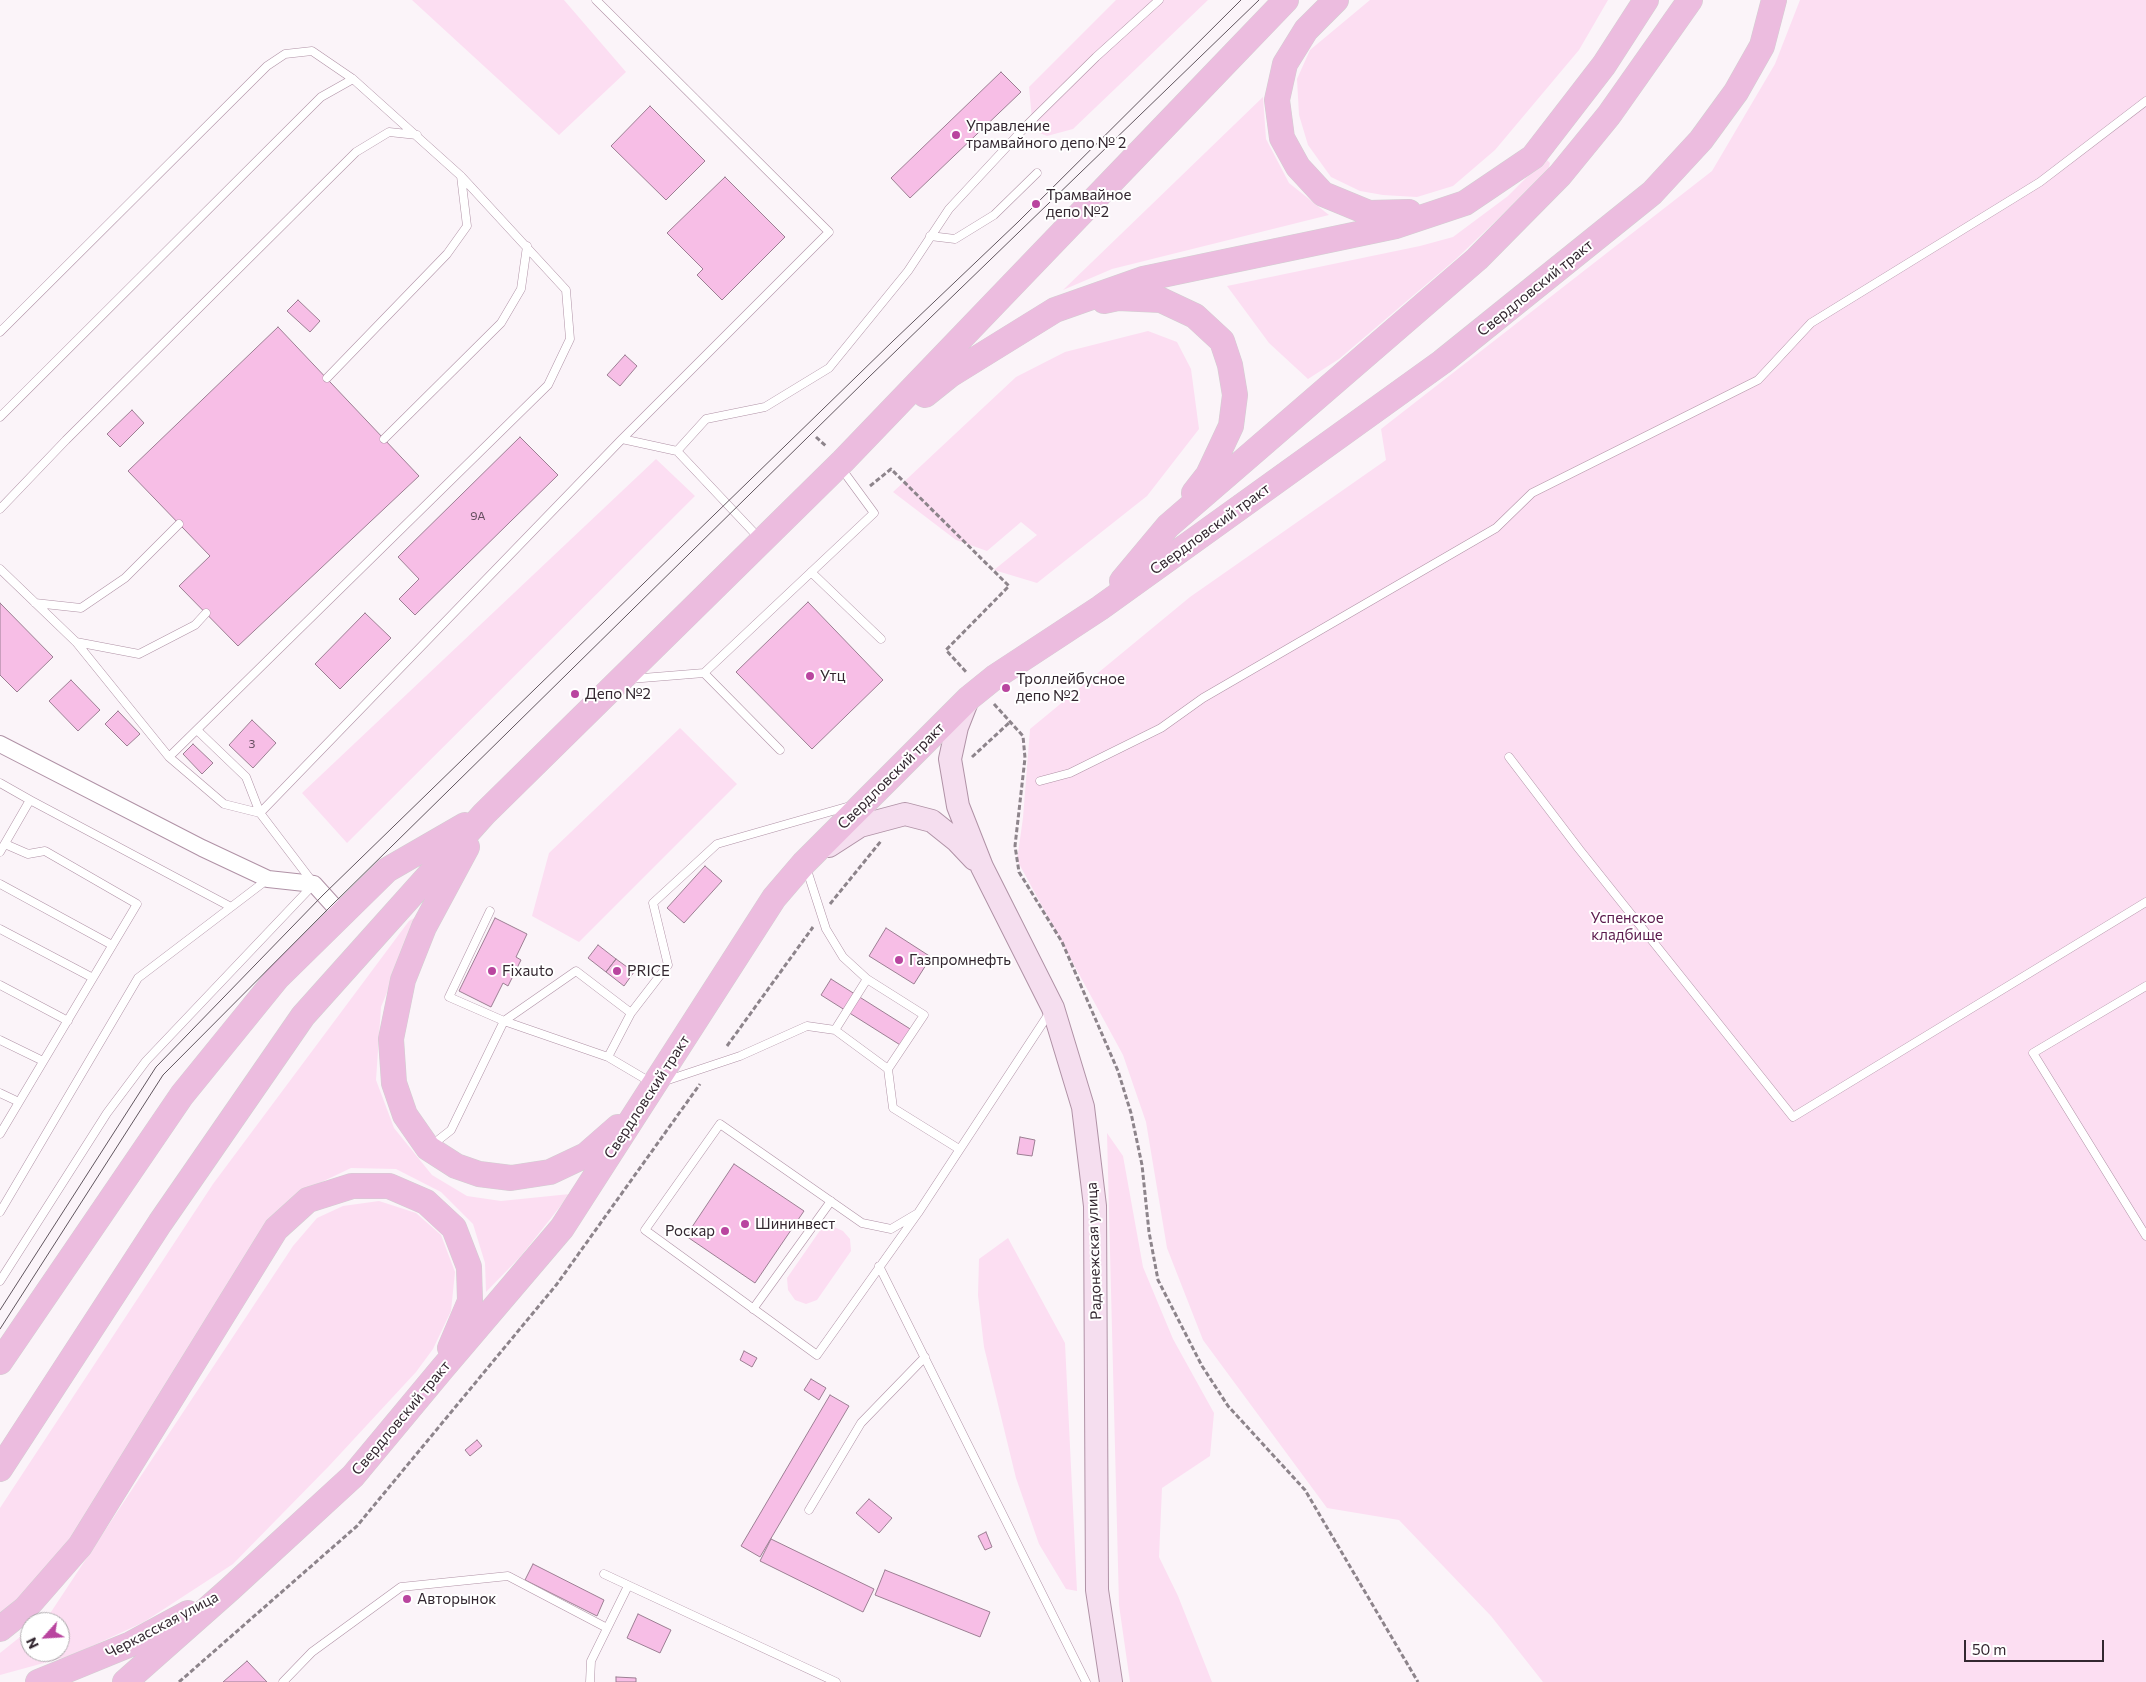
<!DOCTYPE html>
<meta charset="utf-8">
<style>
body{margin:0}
#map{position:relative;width:2146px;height:1682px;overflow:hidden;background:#fbf4f9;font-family:Commissioner,sans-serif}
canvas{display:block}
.north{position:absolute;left:20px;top:1612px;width:50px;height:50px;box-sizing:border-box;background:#fff;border:1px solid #ada9ac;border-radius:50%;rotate:244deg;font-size:14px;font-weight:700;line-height:20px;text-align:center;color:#332730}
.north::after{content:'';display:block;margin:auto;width:18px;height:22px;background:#b9459f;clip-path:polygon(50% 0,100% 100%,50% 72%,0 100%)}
.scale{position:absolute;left:1964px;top:1640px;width:140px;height:22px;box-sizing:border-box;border:2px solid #332730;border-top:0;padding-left:6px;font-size:15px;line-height:18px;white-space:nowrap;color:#332730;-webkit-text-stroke:4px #fff;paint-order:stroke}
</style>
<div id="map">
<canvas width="2146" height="1682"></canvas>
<div class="north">N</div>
<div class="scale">50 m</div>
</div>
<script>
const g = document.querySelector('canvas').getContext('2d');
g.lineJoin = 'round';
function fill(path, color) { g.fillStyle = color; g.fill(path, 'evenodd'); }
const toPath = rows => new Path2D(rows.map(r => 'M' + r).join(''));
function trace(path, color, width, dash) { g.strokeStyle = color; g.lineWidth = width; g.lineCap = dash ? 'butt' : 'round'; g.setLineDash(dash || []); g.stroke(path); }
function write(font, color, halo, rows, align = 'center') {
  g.font = font + ' Commissioner,sans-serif'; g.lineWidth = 4; g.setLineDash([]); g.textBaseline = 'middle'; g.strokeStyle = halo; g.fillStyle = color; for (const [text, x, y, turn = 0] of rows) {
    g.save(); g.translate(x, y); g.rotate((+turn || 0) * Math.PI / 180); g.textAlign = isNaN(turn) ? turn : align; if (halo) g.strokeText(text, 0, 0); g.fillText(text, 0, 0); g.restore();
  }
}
fill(toPath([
 [412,0,564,0,626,72,559,135],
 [1116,0,1208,0,1073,129,1047,136,1033,130,1029,87],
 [1370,0,1608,0,1579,50,1495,150,1453,186,1417,197,1383,195,1360,191,1331,177,1308,145,1299,115,1297,79,1310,50],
 [1800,0,2146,0,2146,1682,1543,1682,1491,1616,1399,1520,1327,1508,1203,1340,1167,1248,1146,1122,1123,1055,1017,860,1023,818,1030,729,1190,597,1386,460,1381,429,1712,171,1775,64],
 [1263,97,1266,139,1289,183,1329,215,1112,269,1063,290],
 [1547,160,1550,163,1548,171,1456,259,1339,359,1308,379,1269,343,1227,286,1420,246,1453,237,1508,196,1539,165],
 [1148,331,1177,342,1191,369,1199,429,1147,496,1037,583,994,570,1037,535,1021,522,987,551,956,540,893,492,1016,377,1065,352],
 [656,459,695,496,347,843,302,793],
 [680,728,737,784,579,942,532,916,549,853],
 [419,915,381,1007,376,1080,394,1128,432,1175,467,1196,501,1201,570,1194,521,1256,486,1292,485,1263,473,1224,441,1192,396,1169,351,1168,307,1189,77,1531,30,1593,0,1618,0,1508,213,1184,409,921],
 [1107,1133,1123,1156,1143,1267,1173,1339,1214,1413,1210,1456,1162,1488,1159,1557,1178,1596,1212,1682,1130,1682,1119,1605],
 [379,1201,416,1213,441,1235,455,1272,451,1311,433,1349,416,1372,329,1466,233,1564,144,1622,73,1655,0,1675,0,1653,30,1629,30,1652,60,1652,60,1622,39,1622,51,1612,293,1246,317,1218,343,1206],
 [832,1226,843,1231,850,1239,851,1251,817,1300,806,1304,795,1300,788,1290,787,1278,821,1229],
 [1008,1238,1065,1343,1077,1591,1066,1589,1039,1544,1016,1478,984,1347,978,1295,979,1259]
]), '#fcdef2');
const building = toPath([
 [1001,72,1021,92,910,198,891,178,1001,72],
 [650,106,705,161,666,200,611,146,650,106],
 [725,177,785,237,722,300,697,275,703,269,667,233,725,177],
 [298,300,320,321,310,332,287,311,298,300],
 [278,327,419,476,238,646,179,586,210,556,128,471,278,327],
 [625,355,637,366,620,386,607,375,625,355],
 [132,410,144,423,120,447,107,434,132,410],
 [520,437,558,475,415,615,399,599,419,579,398,557,520,437],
 [808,602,883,680,812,749,736,672,808,602],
 [0,603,53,657,17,692,0,675,0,603],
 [365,613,391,638,340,689,315,664,365,613],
 [71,680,100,710,78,731,49,701,71,680],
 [118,711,140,734,127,746,105,724,118,711],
 [252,720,276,743,253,768,229,745,252,720],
 [193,744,213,763,202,774,183,754,193,744],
 [705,866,722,881,684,923,667,908,705,866],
 [495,918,527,934,516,957,521,960,508,986,503,983,491,1007,459,991,495,918],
 [886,928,931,957,914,984,869,956,886,928],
 [598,945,616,959,606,972,588,958,598,945],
 [616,959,634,972,624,986,606,972,616,959],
 [831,979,915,1032,905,1048,821,995,831,979],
 [1020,1137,1035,1140,1032,1156,1017,1154,1020,1137],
 [734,1164,804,1211,755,1283,686,1236,734,1164],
 [744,1351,757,1358,752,1367,740,1360,744,1351],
 [811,1379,826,1388,819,1400,804,1390,811,1379],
 [830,1395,849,1406,760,1557,741,1546,830,1395],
 [477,1440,482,1446,470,1456,465,1450,477,1440],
 [869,1499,892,1518,879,1533,856,1513,869,1499],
 [986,1532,992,1547,985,1550,978,1536,986,1532],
 [771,1539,874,1589,863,1612,760,1561,771,1539],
 [533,1564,604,1600,597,1616,525,1580,533,1564],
 [885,1570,990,1612,980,1637,875,1595,885,1570],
 [638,1614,671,1630,660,1653,627,1638,638,1614],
 [247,1661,267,1682,223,1682,247,1661],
 [616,1677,636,1678,636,1682,616,1682,616,1677]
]);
fill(building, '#f7bee6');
trace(building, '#9c7e93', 1);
const lane = toPath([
 [596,0,829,232,622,439],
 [930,236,955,239,994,215,1037,173],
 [0,332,267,66,285,54,312,51,353,79,461,176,566,290,570,339,548,385,169,757],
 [327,378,447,254,467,226,461,176],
 [0,417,321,97,353,79],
 [384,439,501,323,521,289,527,246],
 [677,451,706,419,765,407,829,368,908,271,949,209,1028,124,1096,57,1159,0],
 [0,509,66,440,356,152,389,132,417,135],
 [0,569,76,642,169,757,224,804,260,813],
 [811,572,881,639],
 [35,603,81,608,125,578,179,524],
 [76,642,139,654,195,625,206,613],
 [704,673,780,750],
 [630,679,704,673,874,513,841,468],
 [1509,757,1579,849,1793,1117,2146,902],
 [1040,781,1070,773,1161,728,1203,698,1496,528,1532,493,1758,380,1811,323,2040,182,2146,101],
 [0,783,30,800],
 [260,813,622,439,677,451,760,539],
 [0,852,30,800,231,907],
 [0,884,112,945],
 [490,911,449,997,504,1021,576,971,631,1013],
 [0,929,93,978],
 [867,979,924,1015,888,1069],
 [0,985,68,1021],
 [2146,986,2033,1053,2146,1236],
 [835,1030,888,1069,893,1108,959,1149],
 [0,1040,43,1061],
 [665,1081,740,1056,807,1026,835,1030,867,979,843,957,826,929,806,867],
 [652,1083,608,1057,631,1013,668,965,653,903,717,844,850,806],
 [0,1093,19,1102],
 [0,1134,137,904,45,851,28,854,5,844],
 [432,1145,451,1130,504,1021,608,1057],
 [0,1212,138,978,268,879],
 [918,1213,891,1229,862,1223,720,1124,645,1230,817,1355,918,1213,1050,1012],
 [879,1266,1086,1682],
 [0,1281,107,1113,146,1061,314,884,260,813,246,777,197,730],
 [753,1309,831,1201],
 [809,1510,861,1423,925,1357],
 [604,1574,836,1682],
 [283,1682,312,1652,401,1587,508,1576,607,1628],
 [590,1682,591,1661,628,1586]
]);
const street = toPath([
 [0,744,202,848,268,879,314,884,342,915]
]);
const secondary = toPath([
 [968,699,957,727,950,759,958,806,982,867,1053,1008,1083,1107,1095,1206,1097,1590,1111,1682],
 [829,846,860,826,905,814,932,821,957,841,974,859]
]);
const primary = toPath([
 [1336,0,1306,30,1285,64,1277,100,1282,138,1298,167,1323,194,1369,213,1409,212],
 [1104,301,1118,298,1161,300,1195,316,1222,341,1230,365,1235,395,1231,426,1208,475,1194,493],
 [925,395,950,375,1055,310,1143,279,1396,226,1465,203,1533,157,1604,65,1646,0],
 [1122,581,1168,526,1477,259,1560,175,1609,115,1690,0],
 [467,847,424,927,403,980,391,1039,394,1083,405,1115,428,1148,456,1166,479,1174,511,1178,550,1172,586,1155,618,1127],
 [0,1362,182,1095,277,978,387,870,465,825],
 [0,1469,160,1223,303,1016,484,814,843,461,1286,0],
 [0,1629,25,1609,80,1546,276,1229,308,1200,352,1186,389,1186,426,1202,454,1228,469,1267,470,1301,450,1348],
 [38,1682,131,1644,188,1613],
 [125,1682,230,1589,353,1476,442,1369,562,1228,774,898,804,863,969,698,995,677,1100,608,1442,362,1652,193,1701,140,1736,92,1762,46,1774,0]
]);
trace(lane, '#b092a6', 9);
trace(street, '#b092a6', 18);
trace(secondary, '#b092a6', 24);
trace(primary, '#d2cfd1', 26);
trace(toPath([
 [816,437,827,447],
 [870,486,891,469,1009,586,946,650,967,673],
 [994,704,1023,736,1025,758,1015,846,1019,872,1062,942,1118,1071,1131,1113,1142,1165,1149,1232,1158,1280,1202,1366,1228,1406,1305,1490,1418,1682],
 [972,757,1010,722],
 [830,904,881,841],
 [727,1046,813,927],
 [179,1682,357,1526,557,1284,700,1084]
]), '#8d848b', 3, [5, 2.5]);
trace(lane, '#fff', 8);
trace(street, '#fff', 16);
trace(secondary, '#f5deef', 22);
trace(primary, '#ecbcdf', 25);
trace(toPath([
 [0,1310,156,1067,323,895,893,341,1018,222,1241,0],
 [0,1329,163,1075,332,905,869,377,1259,0]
]), '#60555e', 1);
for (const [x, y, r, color] of [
 [956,135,5,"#b9459f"],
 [1036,204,5,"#b9459f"],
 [810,676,5,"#b9459f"],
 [1006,688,5,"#b9459f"],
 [575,694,5,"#b9459f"],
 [899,960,5,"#b9459f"],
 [492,971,5,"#b9459f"],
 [617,971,5,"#b9459f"],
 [745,1224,5,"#b9459f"],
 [725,1231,5,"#b9459f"],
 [407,1599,5,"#b9459f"]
]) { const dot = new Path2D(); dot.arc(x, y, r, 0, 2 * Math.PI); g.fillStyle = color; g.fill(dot); trace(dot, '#fff', 2); }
write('12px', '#644d5e', null, [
 ["9А",478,516],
 ["3",252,744]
]);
write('15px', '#332730', '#fff', [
 ["Управление",966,126],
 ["трамвайного депо № 2",966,143],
 ["Трамвайное",1046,195],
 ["депо №2",1046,212],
 ["Утц",820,676],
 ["Троллейбусное",1016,679],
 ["депо №2",1016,696],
 ["Депо №2",585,694],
 ["Газпромнефть",909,960],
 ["Fixauto",502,971],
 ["PRICE",627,971],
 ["Шининвест",755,1224],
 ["Роскар",715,1231,"right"],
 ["Авторынок",417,1599]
], 'left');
write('15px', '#332730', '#fff', [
 ["Свердловский тракт",1535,288,-39],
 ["Свердловский тракт",1210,529,-36],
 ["Свердловский тракт",891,776,-45],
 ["Свердловский тракт",647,1097,-57],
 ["Радонежская улица",1094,1251,-92],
 ["Свердловский тракт",401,1418,-50],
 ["Черкасская улица",162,1625,-28]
]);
write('15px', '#5b1b4d', '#fff', [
 ["Успенское",1627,918],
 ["кладбище",1627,935]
]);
</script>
